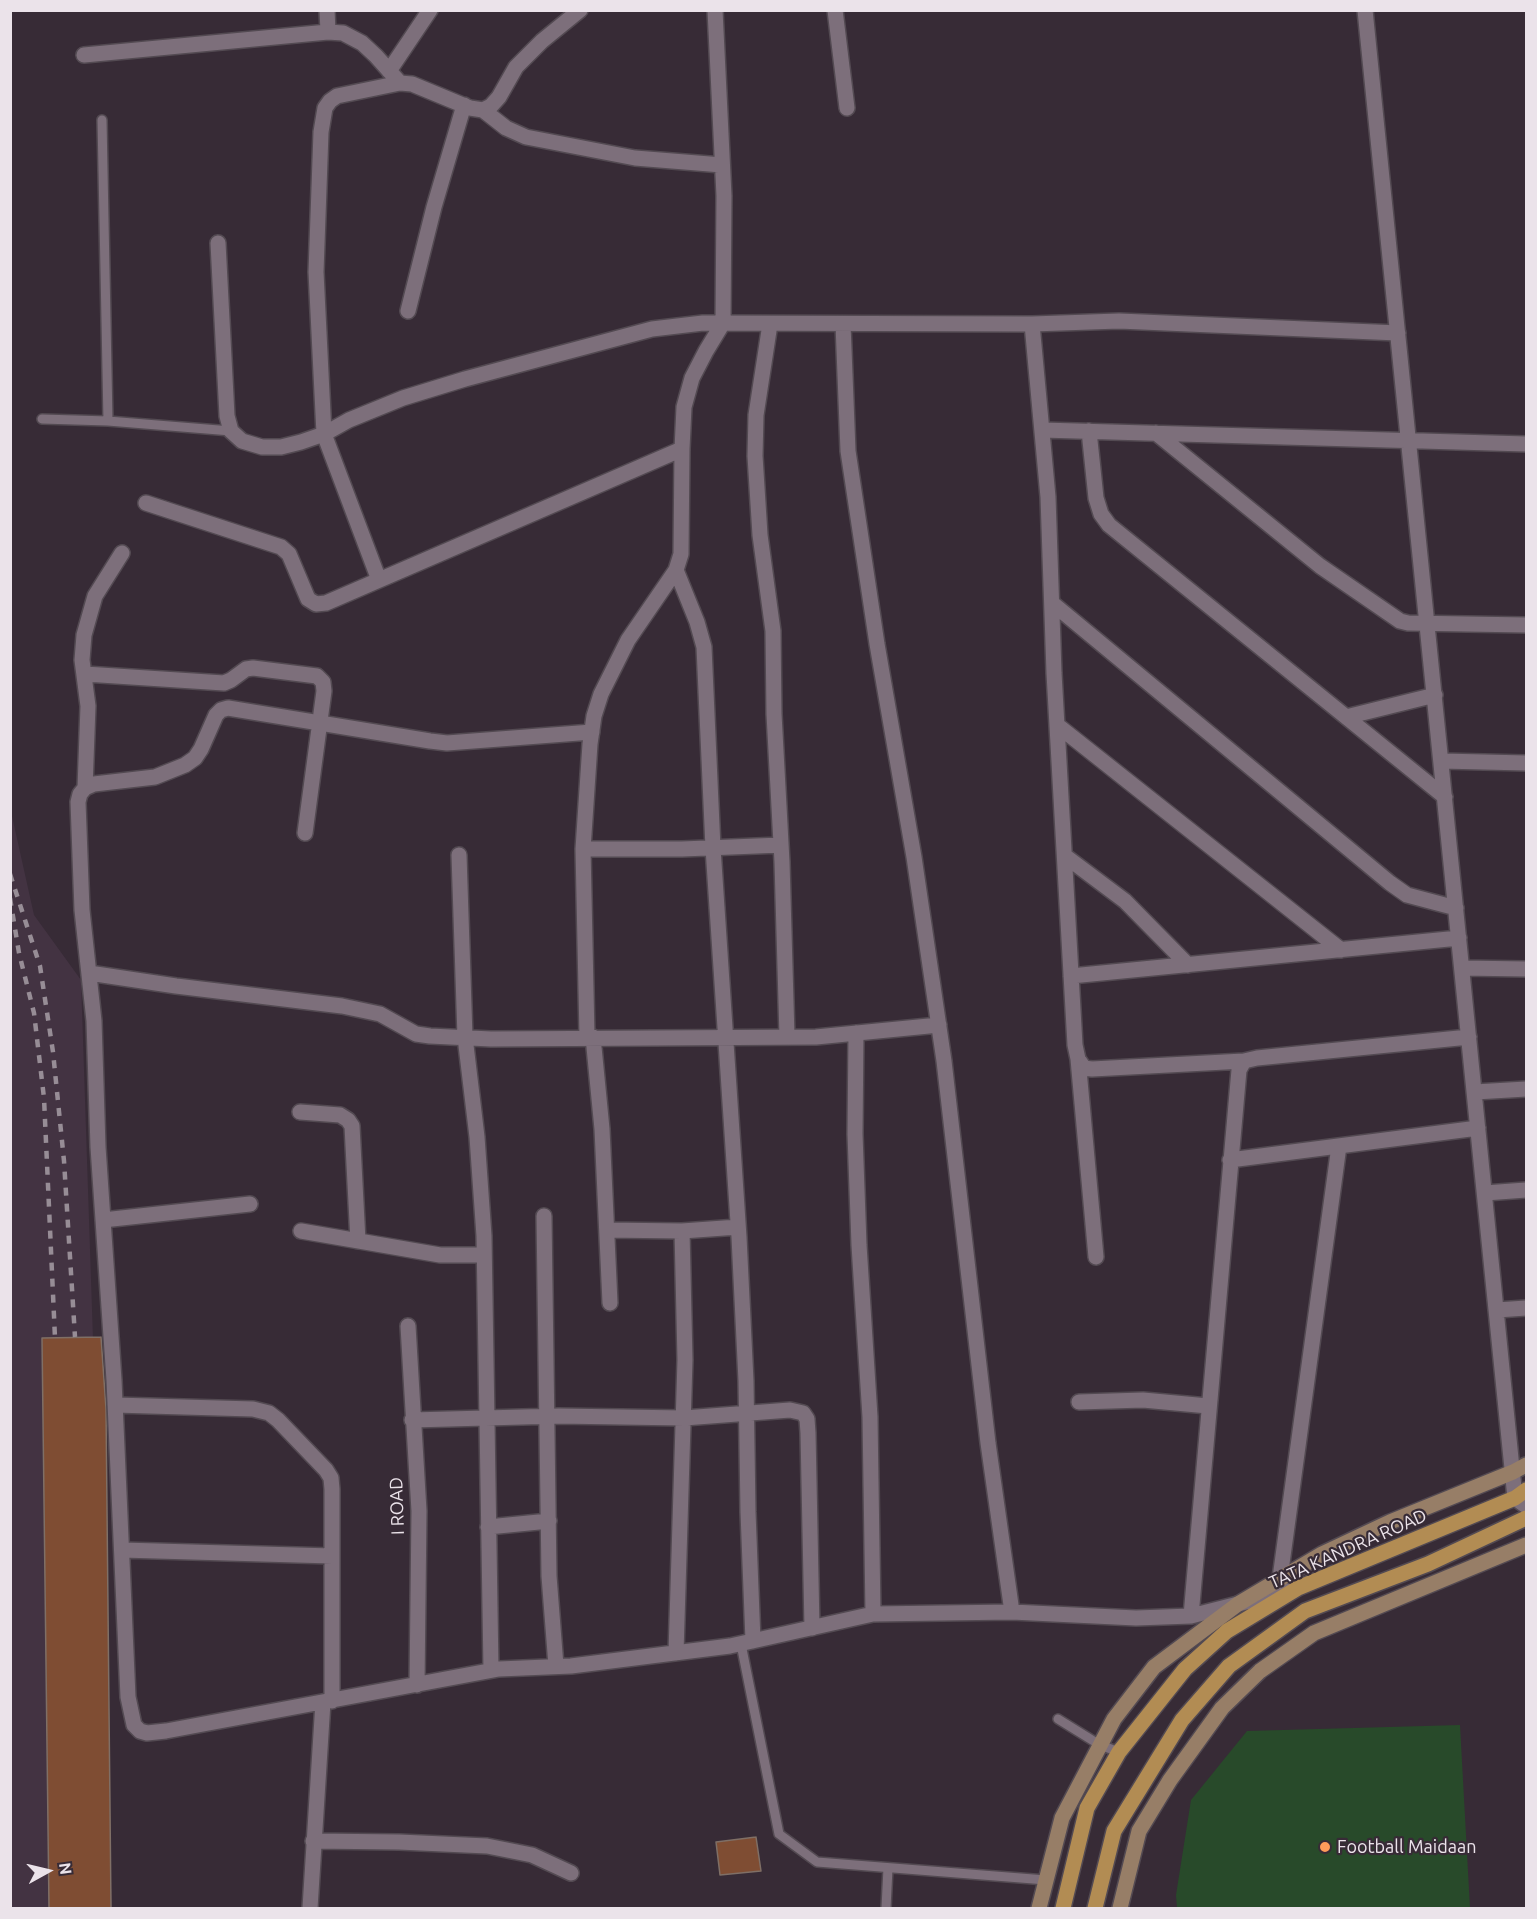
<!DOCTYPE html>
<style>
body{margin:0}
#map{position:relative;width:1537px;height:1919px;overflow:hidden;background:#372b36;font-family:Ubuntu,sans-serif}
canvas{display:block}
.frame{position:absolute;inset:0;border:12px solid #ebe3ea;pointer-events:none}
.north{position:absolute;left:18px;top:1841px;width:60px;height:60px;-webkit-text-stroke:4px #372b36;paint-order:stroke;rotate:82deg;font-size:16px;font-weight:700;line-height:24px;text-align:center;color:#ebe3ea}
.north::after{content:'';display:block;margin:auto;width:21px;height:27px;background:#ebe3ea;clip-path:polygon(50% 0,100% 100%,50% 72%,0 100%)}
</style>
<div id="map">
<canvas width="1537" height="1919"></canvas>
<div class="frame"></div>
<div class="north">N</div>
</div>
<script>
const g = document.querySelector('canvas').getContext('2d');
g.lineJoin = 'round';
function fill(path, color) { g.fillStyle = color; g.fill(path, 'evenodd'); }
const toPath = rows => new Path2D(rows.map(r => 'M' + r).join(''));
function trace(path, color, width, dash) { g.strokeStyle = color; g.lineWidth = width; g.lineCap = dash ? 'butt' : 'round'; g.setLineDash(dash || []); g.stroke(path); }
function write(font, color, halo, rows, align = 'center') {
  g.font = font + ' Ubuntu,sans-serif'; g.lineWidth = 4.5; g.setLineDash([]); g.textBaseline = 'middle'; g.strokeStyle = halo; g.fillStyle = color; for (const [text, x, y, turn = 0] of rows) {
    g.save(); g.translate(x, y); g.rotate((+turn || 0) * Math.PI / 180); g.textAlign = isNaN(turn) ? turn : align; if (halo) g.strokeText(text, 0, 0); g.fillText(text, 0, 0); g.restore();
  }
}
fill(toPath([
 [10,807,34,915,81,980,112,1908,11,1908]
]), '#433342');
fill(toPath([
 [1460,1725,1470,1908,1177,1908,1176,1895,1191,1800,1247,1731]
]), '#284a2a');
const building = toPath([
 [101,1337,106,1409,111,1908,49,1908,42,1338,101,1337],
 [756,1837,761,1871,720,1875,716,1842,756,1837]
]);
fill(building, '#7f4d33');
trace(building, '#7f6f66', 1.5);
const lane = toPath([
 [102,120,108,421],
 [42,419,108,421,231,431],
 [741,1644,779,1834,817,1862,1046,1880],
 [1058,1719,1100,1745,1119,1752],
 [886,1908,888,1868]
]);
const street = toPath([
 [327,10,328,32],
 [835,10,847,108],
 [1365,10,1515,1498,1526,1506],
 [84,55,328,32,343,33,362,43,376,56,400,83],
 [389,71,430,10],
 [483,110,506,128,526,137,635,158,722,165],
 [218,243,227,416,231,431,242,441,262,447,281,447,301,442,324,434,349,420,403,398,465,379,652,329,703,323,1032,324,1119,321,1398,333],
 [408,311,434,207,464,105],
 [770,324,756,415,755,456,760,535,773,631,774,714,782,862,787,1037],
 [843,324,848,451,877,644,914,857,944,1061,988,1443,1012,1612],
 [1032,324,1048,497,1054,673,1075,1045,1078,1059,1084,1068,1092,1069,1244,1061],
 [1042,430,1526,444],
 [1089,431,1096,498,1101,514,1109,525,1445,797],
 [1156,433,1320,566,1400,621,1408,623,1526,625],
 [146,503,281,547,289,554,308,599,316,604,326,603,682,449],
 [676,570,697,622,704,647,713,848,739,1237,746,1381,748,1512,753,1641],
 [379,580,324,434,316,272,321,132,325,108,330,101,337,96,400,83,412,84,470,108,483,110,491,106,499,97,516,67,542,41,580,10],
 [1052,603,1390,883,1407,895,1456,908],
 [85,674,224,683,231,680,246,669,253,668,317,676,323,682,324,691,305,833],
 [1346,717,1435,695],
 [1057,725,1341,950],
 [592,732,447,743,430,741,228,708,221,710,216,715,201,749,195,758,185,765,155,777,94,784,85,788,80,794,78,802,82,910,94,1021,98,1147,114,1380,128,1697,134,1725,140,1731,147,1733,166,1731,499,1669,571,1666,730,1646,873,1614,1012,1612,1136,1618,1191,1616,1289,1591],
 [1442,761,1526,763],
 [85,788,88,706,82,660,84,635,95,596,122,553],
 [583,849,682,849,781,845],
 [459,855,465,1037,477,1137,484,1236,491,1670],
 [1065,856,1125,901,1188,965],
 [1462,968,1526,969],
 [89,973,176,986,342,1006,380,1014,416,1034,430,1036,491,1039,816,1037,939,1025],
 [1071,976,1459,938],
 [856,1033,855,1134,859,1245,870,1417,873,1614],
 [587,1037,583,849,590,744,594,716,601,694,628,640,676,570,681,554,682,449,684,407,692,378,706,351,723,323,724,196,715,10],
 [593,1037,602,1129,610,1303],
 [1078,1059,1096,1257],
 [1475,1092,1526,1089],
 [300,1112,340,1115,348,1120,352,1126,358,1241],
 [1230,1160,1478,1128],
 [1485,1193,1526,1190],
 [544,1216,549,1576,556,1666],
 [103,1220,250,1204],
 [607,1230,682,1231,738,1227],
 [301,1231,440,1255,484,1255],
 [1497,1310,1526,1308],
 [408,1326,419,1511,417,1685],
 [1079,1402,1143,1400,1208,1406],
 [115,1405,253,1409,269,1413,278,1420,326,1470,331,1478,332,1489,332,1701],
 [412,1420,559,1416,684,1418,790,1410,803,1413,807,1419,808,1433,812,1628],
 [488,1527,549,1521],
 [122,1550,332,1556],
 [1280,1578,1339,1146],
 [1191,1616,1239,1070,1244,1061,1257,1058,1469,1037],
 [676,1653,685,1360,682,1231],
 [313,1841,399,1842,487,1846,532,1855,571,1873],
 [310,1908,323,1702]
]);
const secondary = toPath([
 [1039,1908,1062,1818,1114,1719,1154,1667,1238,1604,1322,1554,1390,1522,1513,1472,1526,1465],
 [1120,1908,1139,1831,1170,1780,1222,1708,1260,1671,1314,1633,1526,1545]
]);
const primary = toPath([
 [1063,1908,1087,1808,1119,1752,1185,1669,1227,1631,1298,1588,1515,1498,1526,1490],
 [1095,1908,1114,1831,1182,1720,1229,1666,1305,1611,1428,1564,1526,1518]
]);
trace(lane, '#534a52', 12);
trace(street, '#534a52', 18);
trace(secondary, '#534a52', 18);
trace(primary, '#534a52', 18);
trace(lane, '#7d6f7b', 9);
trace(street, '#7d6f7b', 15);
trace(secondary, '#977e67', 15);
trace(primary, '#b28c53', 15);
trace(toPath([
 [10,874,40,966,53,1052,64,1161,75,1337],
 [10,898,19,953,34,1013,44,1098,55,1338]
]), '#978d96', 4.5, [8, 8]);
for (const [x, y, r, color] of [
 [1325,1847,6,"#ff9b5a"]
]) { const dot = new Path2D(); dot.arc(x, y, r, 0, 2 * Math.PI); g.fillStyle = color; g.fill(dot); trace(dot, '#372b36', 2); }
write('18px', '#ebe3ea', '#372b36', [
 ["I ROAD",397,1506,-92],
 ["TATA KANDRA ROAD",1348,1549,-24]
]);
write('18px', '#ebe3ea', '#372b36', [
 ["Football Maidaan",1337,1847]
], 'left');
</script>
